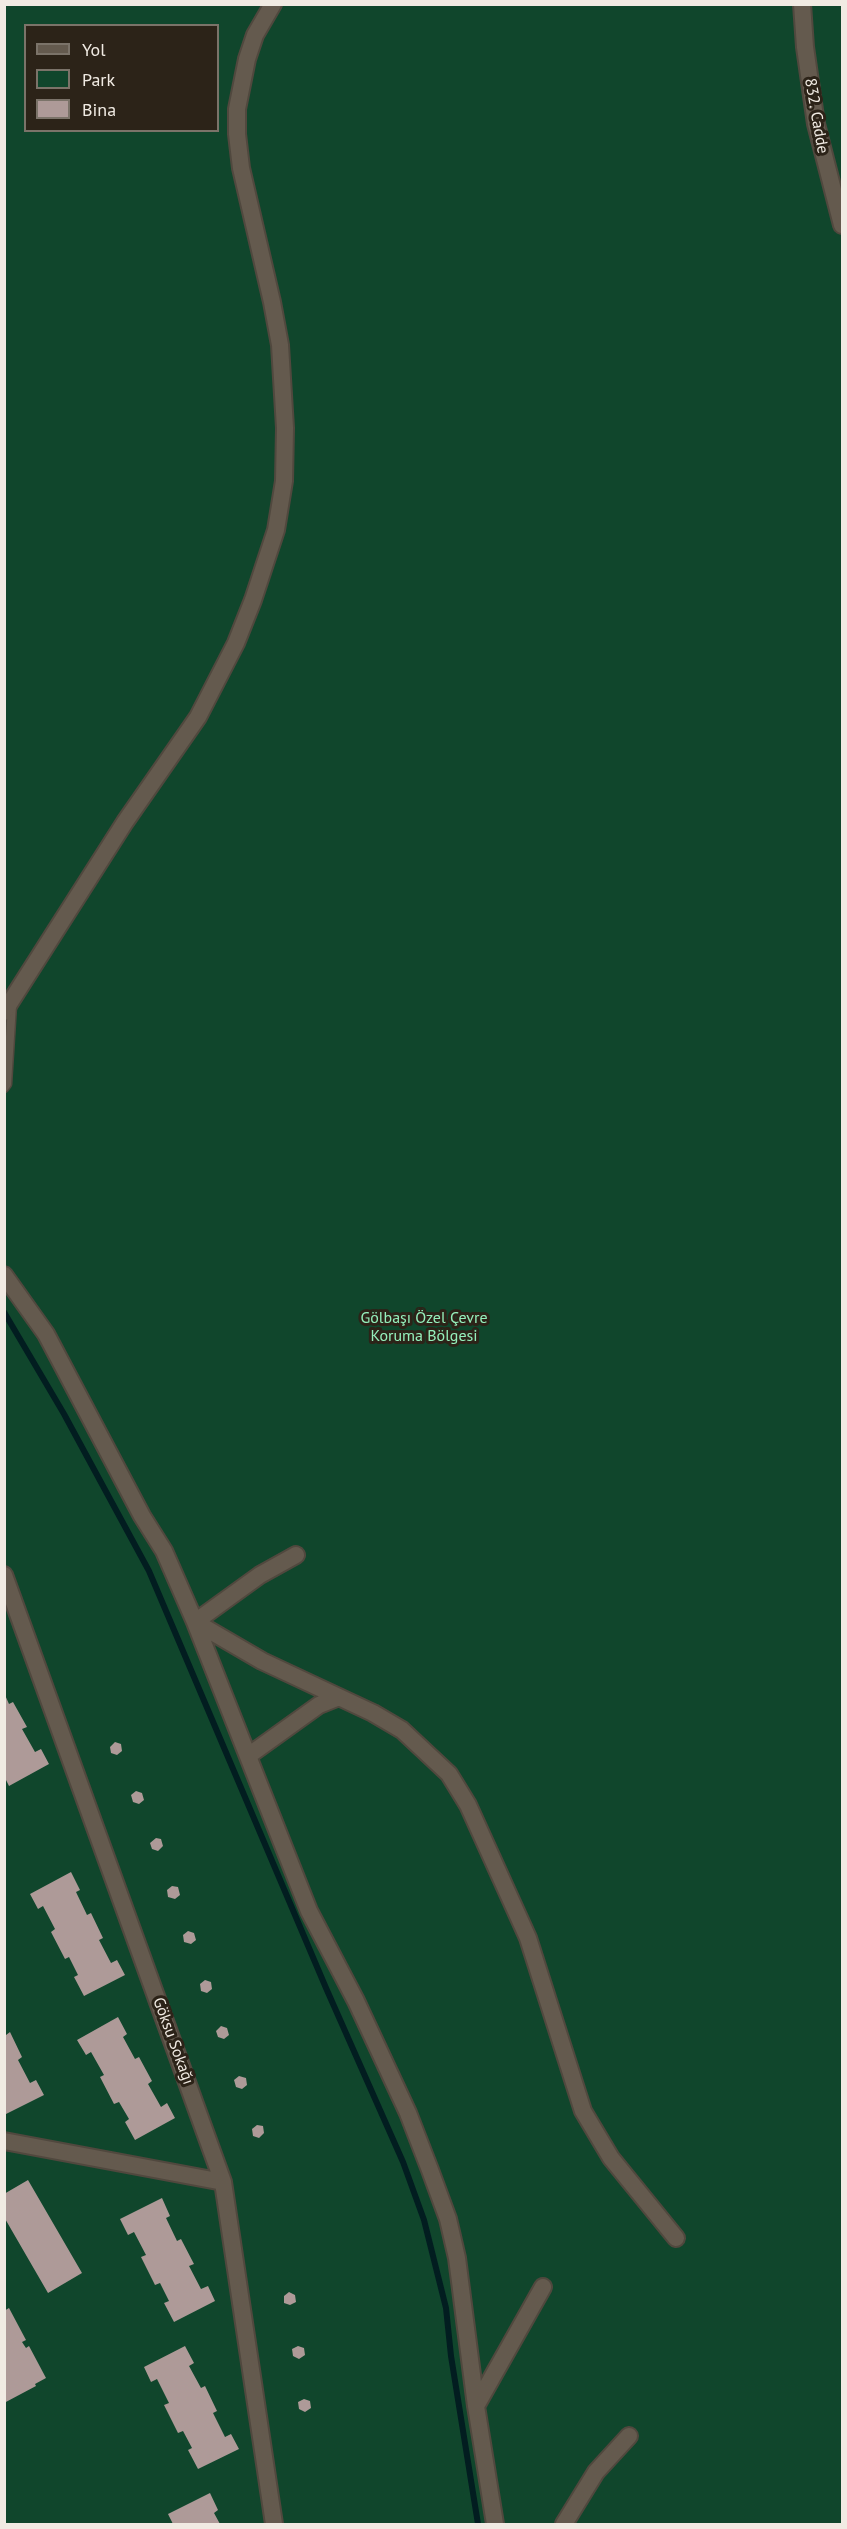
<!DOCTYPE html>
<meta charset="utf-8">
<style>
body{margin:0}
#map{position:relative;width:847px;height:2529px;overflow:hidden;background:#362d21;font-family:"PT Sans",sans-serif}
canvas{display:block}
.frame{position:absolute;inset:0;border:6px solid #f1ebe3;pointer-events:none}
.legend{position:absolute;left:24px;top:24px;width:195px;height:108px;box-sizing:border-box;background:#2c2318;border:2px solid #7b7369;margin:0;padding:8px 10px;list-style:none;font-size:18px;color:#f1ebe3}
.legend li{display:flex;align-items:center;gap:12px;height:30px}
.legend b{width:30px;border:2px solid #7b7369}
</style>
<div id="map">
<canvas width="847" height="2529"></canvas>
<div class="frame"></div>
<ul class="legend">
<li><b style="height:8px;background:#645a4e"></b>Yol</li>
<li><b style="height:16px;background:#10462c"></b>Park</li>
<li><b style="height:16px;background:#ae9a98"></b>Bina</li>
</ul>
</div>
<script>
const g = document.querySelector('canvas').getContext('2d');
g.lineJoin = 'round';
function fill(path, color) { g.fillStyle = color; g.fill(path, 'evenodd'); }
const toPath = rows => new Path2D(rows.map(r => 'M' + r).join(''));
function trace(path, color, width, dash) { g.strokeStyle = color; g.lineWidth = width; g.lineCap = dash ? 'butt' : 'round'; g.setLineDash(dash || []); g.stroke(path); }
function write(font, color, halo, rows, align = 'center') {
  g.font = font + ' "PT Sans",sans-serif'; g.lineWidth = 6; g.setLineDash([]); g.textBaseline = 'middle'; g.strokeStyle = halo; g.fillStyle = color; for (const [text, x, y, turn = 0] of rows) {
    g.save(); g.translate(x, y); g.rotate((+turn || 0) * Math.PI / 180); g.textAlign = isNaN(turn) ? turn : align; if (halo) g.strokeText(text, 0, 0); g.fillText(text, 0, 0); g.restore();
  }
}
fill(toPath([
 [5,5,842,5,842,2524,5,2524],
 [26,26,218,26,218,130,26,130]
]), '#10462c');
trace(toPath([
 [4,1312,64,1414,149,1571,326,1988,403,2162,424,2220,446,2308,451,2356,478,2524]
]), '#021d20', 6);
fill(toPath([
 [5,1695,9,1704,13,1702,27,1727,22,1729,35,1752,41,1749,49,1764,9,1786,5,1778],
 [115,1742,121,1744,122,1751,117,1755,111,1753,110,1747],
 [136,1791,142,1793,144,1800,139,1804,133,1802,131,1795],
 [156,1838,161,1839,163,1846,158,1851,152,1849,150,1843],
 [71,1872,80,1890,76,1892,87,1915,91,1913,103,1938,99,1940,111,1963,117,1960,125,1975,84,1996,74,1977,78,1975,69,1957,65,1959,51,1932,55,1929,43,1906,38,1909,30,1894],
 [172,1886,178,1887,180,1895,175,1899,168,1897,167,1890],
 [188,1931,194,1933,196,1940,191,1944,184,1942,183,1935],
 [205,1980,211,1982,212,1989,207,1993,201,1991,200,1984],
 [118,2017,127,2034,123,2037,135,2059,139,2057,152,2081,148,2084,161,2107,167,2103,175,2118,135,2140,125,2122,129,2119,119,2102,114,2104,100,2077,104,2075,91,2052,86,2055,77,2040],
 [221,2026,227,2028,229,2035,224,2039,218,2037,216,2031],
 [4,2032,6,2035,10,2032,22,2057,18,2060,30,2083,36,2080,44,2095,4,2115],
 [239,2076,246,2078,247,2085,242,2089,236,2087,234,2080],
 [257,2125,263,2126,264,2133,259,2138,253,2136,252,2129],
 [28,2180,82,2273,48,2293,4,2217,4,2194],
 [162,2198,170,2216,166,2218,177,2241,181,2239,194,2264,189,2266,201,2289,208,2286,215,2301,174,2322,164,2303,169,2301,160,2283,155,2285,141,2257,146,2255,134,2232,128,2235,120,2219],
 [289,2292,295,2295,296,2302,290,2305,284,2303,284,2296],
 [9,2308,26,2340,22,2342,26,2348,29,2346,46,2378,35,2384,36,2386,4,2403,4,2311],
 [185,2346,194,2363,189,2366,201,2388,205,2386,217,2411,213,2413,225,2437,231,2434,239,2449,198,2469,188,2450,192,2448,183,2431,178,2433,164,2405,169,2403,157,2379,151,2382,144,2367],
 [298,2346,304,2348,305,2355,299,2359,293,2356,292,2349],
 [304,2399,310,2401,311,2408,305,2412,299,2409,298,2402],
 [210,2493,218,2510,214,2513,220,2524,173,2524,168,2514]
]), '#ae9a98');
const service = toPath([
 [4,1088,7,1084,12,1005]
]);
const minor = toPath([
 [4,1275,46,1334,142,1516,164,1551,195,1622,309,1911,356,2001,408,2113,430,2170,448,2219,457,2258,476,2406,495,2524],
 [296,1555,260,1575,195,1622,262,1661,373,1713,402,1730,449,1774,468,1805,528,1938,583,2111,611,2158,676,2238],
 [4,1575,223,2182,274,2524],
 [248,1756,319,1705,339,1697],
 [4,2141,223,2182],
 [476,2406,543,2287],
 [564,2524,596,2472,629,2436]
]);
const tertiary = toPath([
 [802,4,805,47,816,124,842,225],
 [4,1012,125,822,198,717,236,643,253,600,276,530,284,481,285,428,280,345,272,302,241,168,237,134,237,109,247,59,255,35,273,4]
]);
trace(service, '#50483e', 11);
trace(minor, '#50483e', 20);
trace(tertiary, '#50483e', 20);
trace(service, '#645a4e', 8);
trace(minor, '#645a4e', 16);
trace(tertiary, '#645a4e', 16);
write('16px', '#f1ebe3', '#2c2318', [
 ["832. Cadde",816,116,80],
 ["Göksu Sokağı",173,2041,70]
]);
write('16px', '#94efbb', '#2c2318', [
 ["Gölbaşı Özel Çevre",424,1318],
 ["Koruma Bölgesi",424,1336]
]);
</script>
